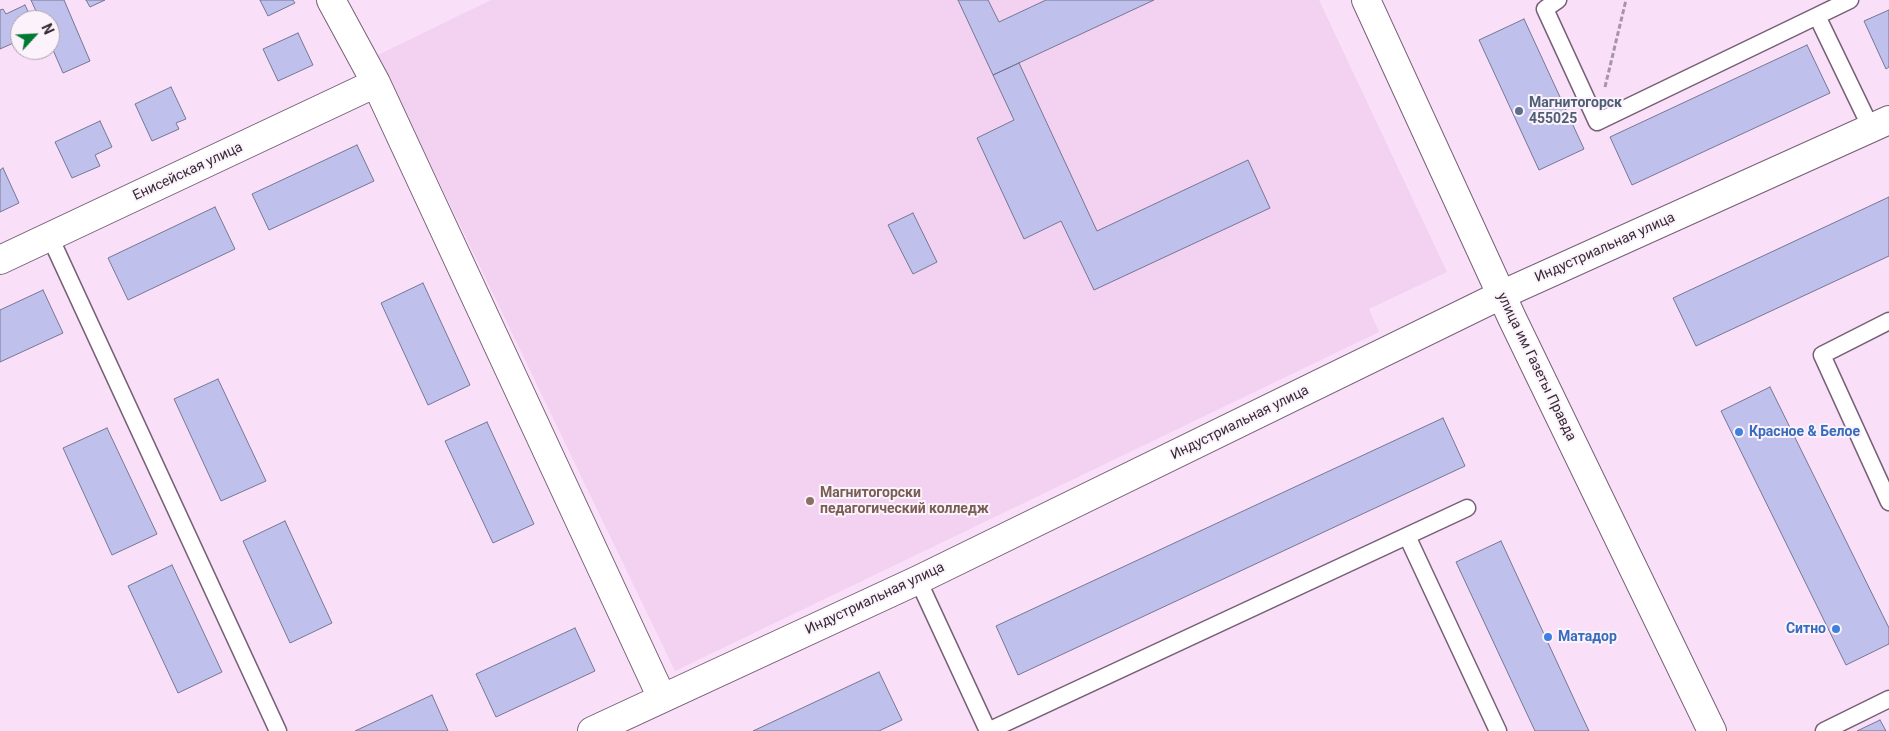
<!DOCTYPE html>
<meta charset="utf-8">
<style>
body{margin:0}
#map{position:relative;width:1889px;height:731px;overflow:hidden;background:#f9dff8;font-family:Roboto,sans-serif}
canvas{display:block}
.north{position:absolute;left:10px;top:10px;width:50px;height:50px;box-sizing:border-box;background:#fcf2fc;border:1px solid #ada3ac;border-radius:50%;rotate:65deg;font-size:14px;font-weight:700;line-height:20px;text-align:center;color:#362c35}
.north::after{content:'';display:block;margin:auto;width:18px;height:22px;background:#007a31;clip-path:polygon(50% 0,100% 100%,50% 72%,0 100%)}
</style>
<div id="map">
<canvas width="1889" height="731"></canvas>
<div class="north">N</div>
</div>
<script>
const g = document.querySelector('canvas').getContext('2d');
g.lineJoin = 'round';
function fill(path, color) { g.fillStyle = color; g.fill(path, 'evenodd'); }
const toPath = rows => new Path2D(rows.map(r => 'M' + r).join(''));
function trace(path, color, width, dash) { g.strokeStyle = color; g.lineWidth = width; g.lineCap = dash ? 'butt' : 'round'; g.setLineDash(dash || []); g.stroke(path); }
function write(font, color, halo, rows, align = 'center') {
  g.font = font + ' Roboto,sans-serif'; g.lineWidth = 4; g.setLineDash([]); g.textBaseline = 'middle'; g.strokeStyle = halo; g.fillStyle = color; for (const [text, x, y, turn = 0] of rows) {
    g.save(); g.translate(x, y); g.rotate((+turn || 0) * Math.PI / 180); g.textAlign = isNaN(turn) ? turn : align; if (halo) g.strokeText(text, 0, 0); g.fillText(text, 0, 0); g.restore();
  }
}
fill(toPath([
 [491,0,1319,0,1447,272,1369,309,1379,332,675,671,378,55]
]), '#f2d2f0');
const building = toPath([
 [31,0,64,0,90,61,63,73,50,43,50,20,40,20,31,0],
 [86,0,105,0,90,7,86,0],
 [260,0,293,0,295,3,268,16,260,0],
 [958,0,988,0,999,22,1046,0,1154,0,993,75,958,0],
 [25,5,32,20,20,20,20,40,0,49,0,10,3,9,6,14,25,5],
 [1889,10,1889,67,1886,69,1864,21,1889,10],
 [1524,19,1584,149,1539,170,1479,40,1524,19],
 [298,33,313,65,278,81,263,49,298,33],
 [1807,45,1830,93,1632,185,1610,137,1807,45],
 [1019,63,1097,231,1248,160,1270,208,1094,290,1061,221,1024,239,977,138,1014,120,993,75,1019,63],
 [171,87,186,119,176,123,179,129,152,141,135,104,171,87],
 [100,121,112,147,95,155,100,166,72,178,55,142,100,121],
 [357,145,374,181,269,230,252,194,357,145],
 [3,168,19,203,0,212,0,170,3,168],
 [1889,197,1889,256,1696,346,1673,298,1889,197],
 [215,207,235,249,128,300,108,258,215,207],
 [913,213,937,262,913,274,888,225,913,213],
 [423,283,470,385,428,405,381,303,423,283],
 [43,290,63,333,0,362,0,310,43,290],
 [218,379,266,481,221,501,174,399,218,379],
 [1770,387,1889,628,1889,644,1846,665,1721,411,1770,387],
 [1443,418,1465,466,1018,675,996,626,1443,418],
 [487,422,534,524,493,543,445,441,487,422],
 [107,428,157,534,112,555,63,448,107,428],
 [285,521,332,623,290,643,243,541,285,521],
 [1501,541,1580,712,1589,731,1535,731,1456,562,1501,541],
 [172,565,222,672,178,693,128,586,172,565],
 [575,628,595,671,496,717,476,674,575,628],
 [879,672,902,720,879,731,753,731,879,672],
 [432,695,448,731,355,731,432,695],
 [1880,720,1886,731,1857,731,1880,720]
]);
fill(building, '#bfc0ec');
trace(building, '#767793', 1);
const service = toPath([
 [1558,0,1545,9,1597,122,1817,16],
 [1850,0,1817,16,1871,128],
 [50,237,278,731],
 [1889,321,1822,355,1889,502],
 [1407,536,1498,731],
 [918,580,988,731],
 [988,731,1467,508],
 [1824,731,1889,699]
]);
const minor = toPath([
 [331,0,376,83,662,698],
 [0,260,376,83],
 [592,731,918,580,1501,295,1889,120]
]);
const tertiary = toPath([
 [1366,0,1512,318,1712,731]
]);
trace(service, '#776076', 19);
trace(minor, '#776076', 30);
trace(tertiary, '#776076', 30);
trace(toPath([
 [1605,87,1626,0]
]), '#a794a6', 3, [5, 2.5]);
trace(service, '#fff', 16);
trace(minor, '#fff', 28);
trace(tertiary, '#fff', 28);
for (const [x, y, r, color] of [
 [1519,111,5,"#5c6f8a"],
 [1739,432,5,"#3f7fe0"],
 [810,501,5,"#8d6e63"],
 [1836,629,5,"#3f7fe0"],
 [1548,637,5,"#3f7fe0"]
]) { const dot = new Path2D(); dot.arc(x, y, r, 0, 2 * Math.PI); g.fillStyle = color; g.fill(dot); trace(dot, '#fcf2fc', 2); }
write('bold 14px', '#4e5e75', '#fcf2fc', [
 ["Магнитогорск",1529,103],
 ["455025",1529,119]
], 'left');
write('14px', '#362c35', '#fcf2fc', [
 ["Енисейская улица",188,172,-25],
 ["Индустриальная улица",1605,248,-24],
 ["улица им Газеты Правда",1536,367,64],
 ["Индустриальная улица",1240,423,-26],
 ["Индустриальная улица",875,599,-25]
]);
write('bold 14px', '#366cbe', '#fcf2fc', [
 ["Красное & Белое",1749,432],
 ["Ситно",1826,629,"right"],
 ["Матадор",1558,637]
], 'left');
write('bold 14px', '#785e54', '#fcf2fc', [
 ["Магнитогорски",820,493],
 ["педагогический колледж",820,509]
], 'left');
</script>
